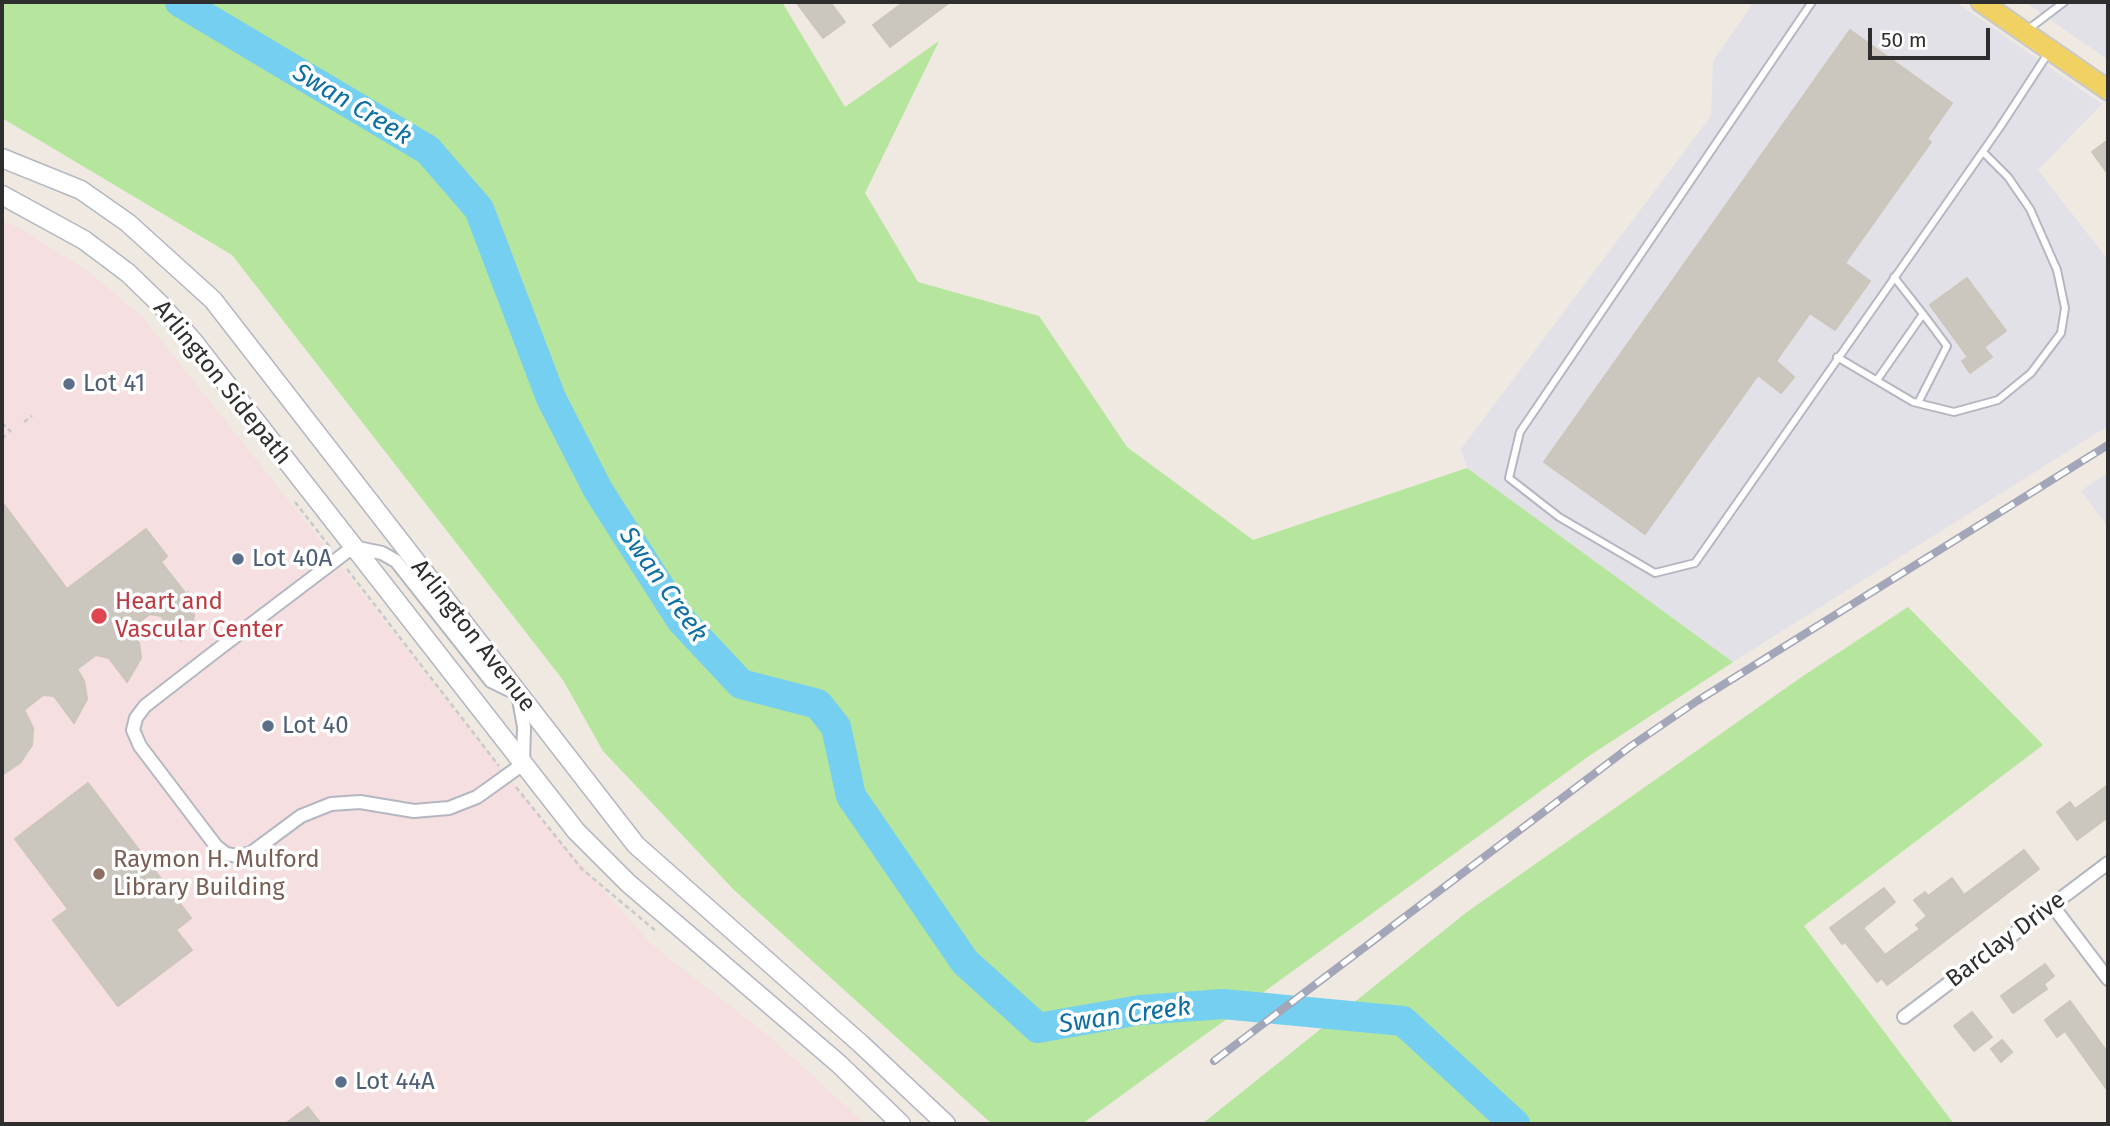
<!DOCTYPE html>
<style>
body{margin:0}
#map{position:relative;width:2110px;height:1126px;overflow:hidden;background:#efe9e1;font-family:"Fira Sans",sans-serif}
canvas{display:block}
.frame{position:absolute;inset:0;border:4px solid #2e2e2e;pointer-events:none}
.scale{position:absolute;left:1868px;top:28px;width:122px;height:32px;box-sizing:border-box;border:4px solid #2e2e2e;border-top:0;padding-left:9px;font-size:21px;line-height:24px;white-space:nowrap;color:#2e2e2e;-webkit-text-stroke:5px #fff;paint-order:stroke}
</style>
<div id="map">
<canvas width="2110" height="1126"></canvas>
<div class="frame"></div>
<div class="scale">50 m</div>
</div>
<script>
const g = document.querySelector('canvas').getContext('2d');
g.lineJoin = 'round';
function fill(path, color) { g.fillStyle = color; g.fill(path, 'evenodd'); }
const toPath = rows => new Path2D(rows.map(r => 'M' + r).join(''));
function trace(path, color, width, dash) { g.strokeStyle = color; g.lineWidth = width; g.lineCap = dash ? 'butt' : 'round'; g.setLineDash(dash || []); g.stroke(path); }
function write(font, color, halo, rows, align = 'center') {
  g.font = font + ' "Fira Sans",sans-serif'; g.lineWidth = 7; g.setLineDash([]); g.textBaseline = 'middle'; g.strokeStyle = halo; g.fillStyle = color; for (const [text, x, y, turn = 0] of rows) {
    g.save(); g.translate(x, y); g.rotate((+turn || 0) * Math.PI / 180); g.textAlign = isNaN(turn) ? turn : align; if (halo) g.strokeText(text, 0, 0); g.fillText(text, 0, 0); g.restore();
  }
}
fill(toPath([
 [1754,2,1956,2,2102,104,2038,170,2108,260,2108,426,1733,662,1467,468,1461,449,1711,116,1713,61],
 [2025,2,2108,2,2108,60],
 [2108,472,2108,527,2081,491]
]), '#e3e1e8');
fill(toPath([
 [2,221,18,227,86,270,142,316,546,825,651,944,776,1042,865,1124,2,1124]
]), '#f5dfe0');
fill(toPath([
 [2,2,782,2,845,107,939,41,865,193,918,282,1039,316,1127,447,1253,540,1467,468,1733,662,1589,756,1082,1124,992,1124,734,890,603,751,563,680,232,255,2,118],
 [1908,607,2043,745,1804,926,1954,1124,1202,1124,1467,912,1803,676]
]), '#b6e59e');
trace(toPath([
 [180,2,428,150,479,209,551,398,598,490,681,620,741,684,818,704,836,727,851,796,965,962,1038,1028,1140,1010,1223,1004,1403,1021,1515,1124]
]), '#75cff0', 30);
const building = toPath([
 [796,2,830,2,845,22,823,38,796,2],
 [904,2,950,2,890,47,873,25,904,2],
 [1850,30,1952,103,1927,139,1931,142,1845,263,1870,281,1835,330,1810,313,1776,361,1794,377,1781,393,1758,375,1645,534,1544,462,1850,30],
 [2108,140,2108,174,2092,152,2108,140],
 [1967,278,2006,331,1984,347,1992,357,1970,373,1962,361,1968,357,1930,305,1967,278],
 [2,502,67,589,146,529,167,556,161,562,186,594,188,592,194,616,190,630,181,641,161,616,150,614,131,628,139,643,141,658,127,682,109,658,96,655,77,669,84,681,87,699,74,723,54,696,43,695,24,710,33,728,32,745,20,763,2,775,2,502],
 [88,783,191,918,176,930,192,950,118,1006,53,920,68,909,15,839,88,783],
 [2108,785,2108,817,2077,840,2057,812,2070,802,2075,809,2108,785],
 [2024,850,2039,869,1887,985,1882,978,1877,982,1845,942,1842,944,1830,928,1884,888,1895,902,1863,928,1885,955,1920,929,1916,925,1927,916,1914,900,1925,892,1928,896,1952,878,1964,895,2024,850],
 [2045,964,2054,976,2044,984,2047,989,2013,1013,2001,996,2045,964],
 [2070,1001,2108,1053,2108,1091,2065,1031,2057,1037,2045,1020,2070,1001],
 [1972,1012,1992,1037,1974,1051,1954,1026,1972,1012],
 [2002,1040,2012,1052,2001,1062,1991,1049,2002,1040],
 [308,1107,321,1124,285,1124,308,1107]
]);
fill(building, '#cbc7bf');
trace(building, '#cbc5ba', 2);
const lane = toPath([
 [1812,2,1520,432,1509,478,1559,517,1655,573,1695,563,2000,127,2049,52],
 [2026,31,2064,2],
 [1837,357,1913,402,1954,412,1998,400,2031,373,2061,333,2065,308,2057,270,2030,209,2008,177,1983,152],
 [1877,380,1923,314,1894,277],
 [1918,403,1947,346,1923,314]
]);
const street = toPath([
 [353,547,382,553,396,561,491,681,518,694,524,727,523,764,477,797,449,808,414,811,360,802,331,804,301,816,251,853,239,856,226,854,216,846,140,746,133,730,136,718,145,706,212,654,353,547],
 [2052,905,2108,979],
 [1904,1017,2108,863]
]);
const secondary = toPath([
 [2,158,81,190,128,223,213,300,636,845,861,1044,946,1124],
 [2,195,84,240,128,273,161,305,193,341,576,831,628,883,839,1064,901,1124]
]);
const primary = toPath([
 [1981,2,2108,90]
]);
trace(lane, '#b4b7c1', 10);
trace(street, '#b4b7c1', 16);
trace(secondary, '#b4b7c1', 21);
trace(primary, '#c9c9c9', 23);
trace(toPath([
 [24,422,32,416],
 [2,423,11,432],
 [2,439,7,434],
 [295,502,330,547],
 [347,569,499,766],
 [516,787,582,869,657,932]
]), '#c9c9c9', 2.5, [5, 3.5]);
trace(lane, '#fff', 6);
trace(street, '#fff', 12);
trace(secondary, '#fff', 18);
trace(primary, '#f2d163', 19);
const rail = toPath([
 [1214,1061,1631,746,1697,701,2108,445]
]);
trace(rail, '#a3a6b8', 8);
trace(rail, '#fff', 5, [16]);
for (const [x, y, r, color] of [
 [69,384,7,"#5c6f8a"],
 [238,559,7,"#5c6f8a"],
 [99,616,9,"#e0444e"],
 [268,726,7,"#5c6f8a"],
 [99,874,7,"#8d6e63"],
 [341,1082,7,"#5c6f8a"]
]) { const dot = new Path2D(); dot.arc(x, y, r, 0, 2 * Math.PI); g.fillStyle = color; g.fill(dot); trace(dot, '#fff', 2.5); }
write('24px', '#2e2e2e', '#fff', [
 ["Arlington Sidepath",222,383,51],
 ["Arlington Avenue",473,636,52],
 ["Barclay Drive",2006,940,-37]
]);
write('24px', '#4e5e75', '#fff', [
 ["Lot 41",83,384],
 ["Lot 40A",252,559],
 ["Lot 40",282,726],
 ["Lot 44A",355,1082]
], 'left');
write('24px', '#be3a42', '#fff', [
 ["Heart and",115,602],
 ["Vascular Center",115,630]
], 'left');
write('24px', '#785e54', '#fff', [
 ["Raymon H. Mulford",113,860],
 ["Library Building",113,888]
], 'left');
write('italic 26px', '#0d6fa3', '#fff', [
 ["Swan Creek",352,105,31],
 ["Swan Creek",663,585,55],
 ["Swan Creek",1125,1016,-8]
]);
</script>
